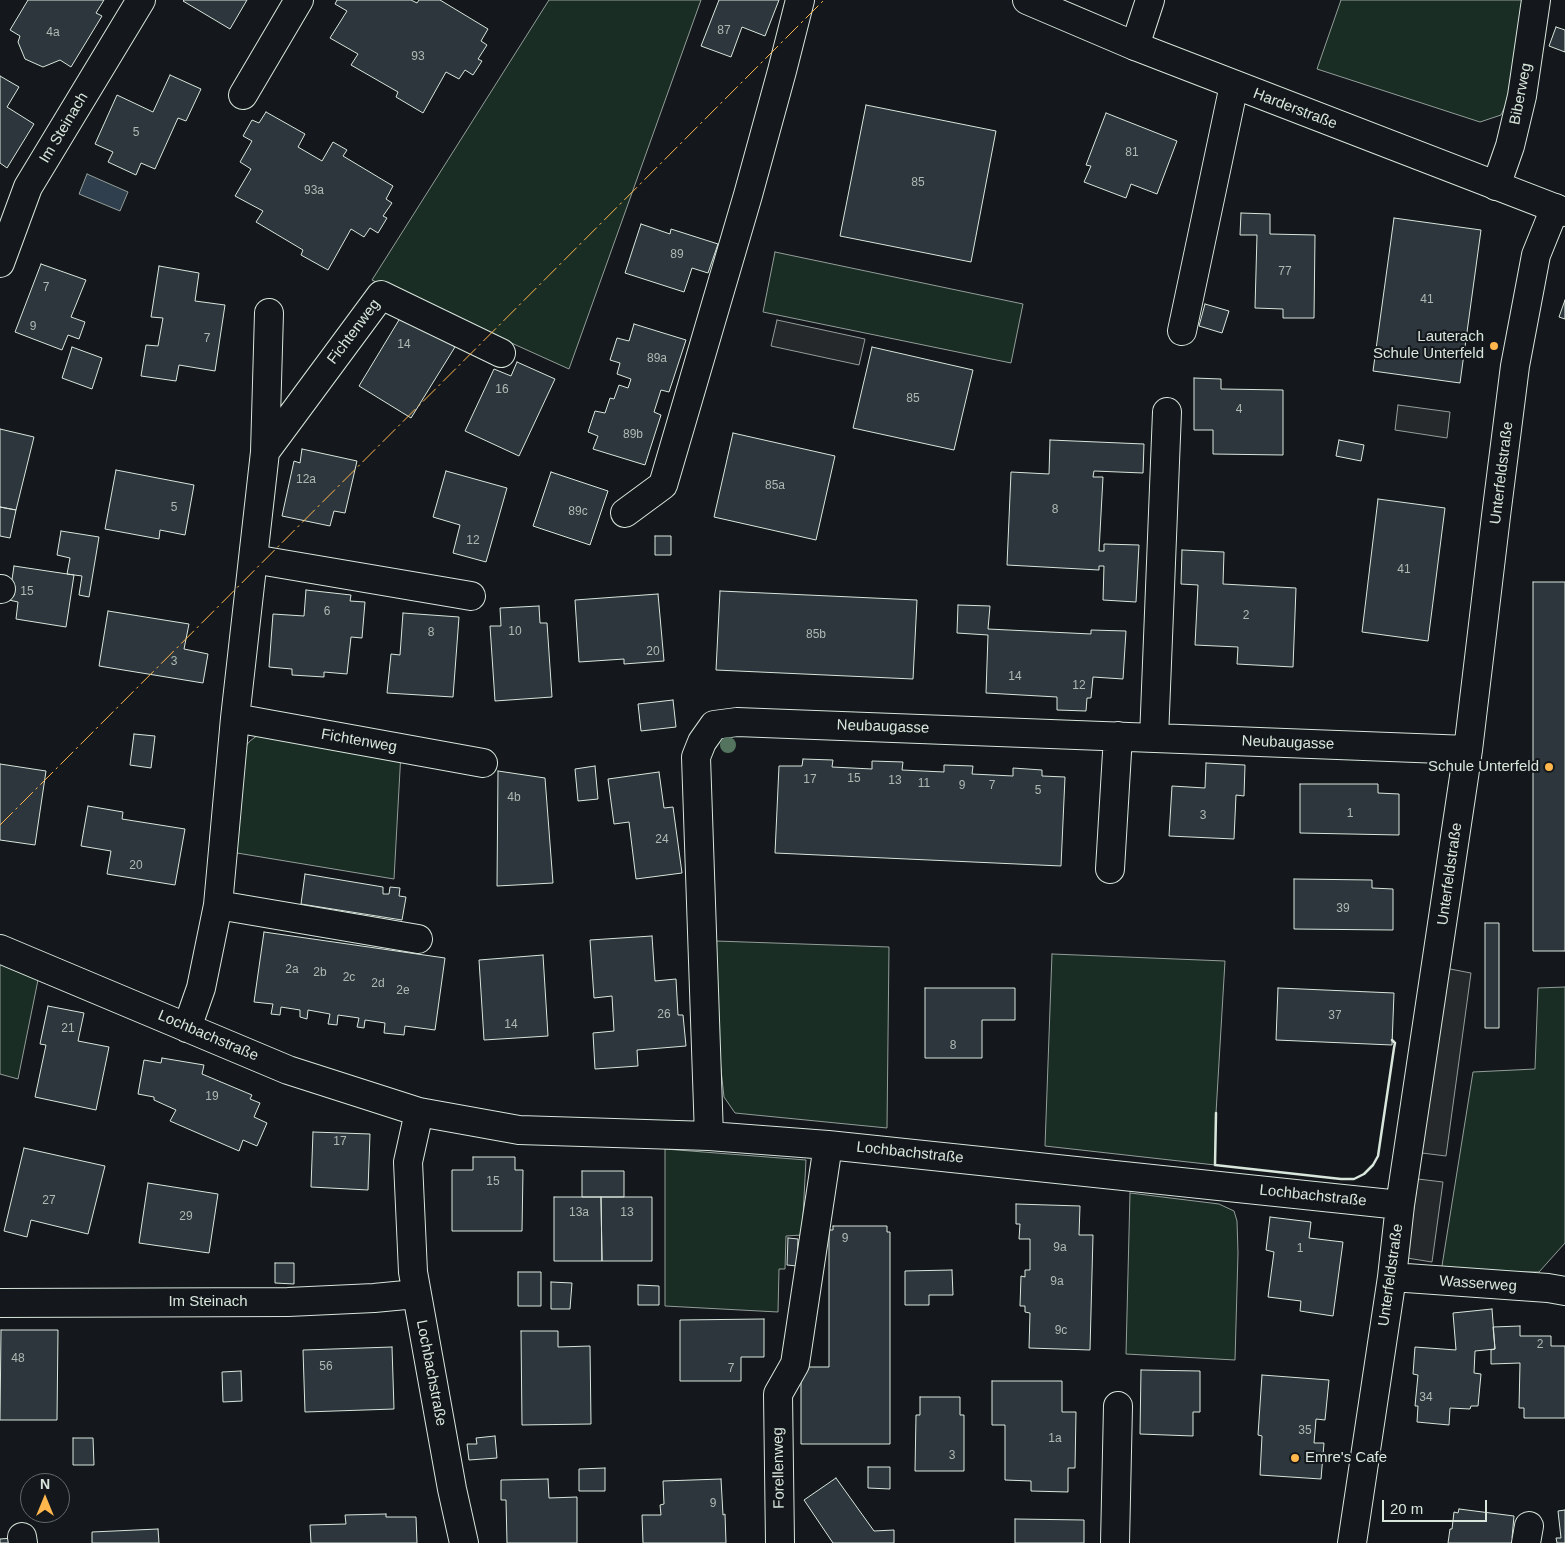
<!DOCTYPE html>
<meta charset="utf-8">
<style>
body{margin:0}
#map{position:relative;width:1565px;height:1543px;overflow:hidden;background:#14181c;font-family:Helvetica,sans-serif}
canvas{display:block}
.north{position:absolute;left:20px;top:1473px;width:50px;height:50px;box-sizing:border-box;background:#14181c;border:1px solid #626a69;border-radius:50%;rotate:0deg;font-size:14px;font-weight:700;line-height:20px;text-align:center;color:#d8e6dc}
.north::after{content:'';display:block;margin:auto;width:18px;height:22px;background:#ffb74d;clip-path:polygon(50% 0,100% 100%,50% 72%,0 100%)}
.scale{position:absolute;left:1382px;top:1500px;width:105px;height:22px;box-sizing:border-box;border:2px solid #d8e6dc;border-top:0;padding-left:6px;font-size:15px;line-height:18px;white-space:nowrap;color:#d8e6dc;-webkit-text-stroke:4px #14181c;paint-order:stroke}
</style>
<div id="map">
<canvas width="1565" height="1543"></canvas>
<div class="north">N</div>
<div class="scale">20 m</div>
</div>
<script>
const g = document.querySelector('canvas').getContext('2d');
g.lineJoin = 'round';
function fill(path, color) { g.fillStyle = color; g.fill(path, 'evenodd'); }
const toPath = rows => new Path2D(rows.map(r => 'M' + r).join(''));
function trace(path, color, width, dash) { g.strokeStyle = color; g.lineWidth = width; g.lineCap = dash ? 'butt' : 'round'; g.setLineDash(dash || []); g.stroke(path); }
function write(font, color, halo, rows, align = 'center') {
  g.font = font + ' Helvetica,sans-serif'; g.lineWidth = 4; g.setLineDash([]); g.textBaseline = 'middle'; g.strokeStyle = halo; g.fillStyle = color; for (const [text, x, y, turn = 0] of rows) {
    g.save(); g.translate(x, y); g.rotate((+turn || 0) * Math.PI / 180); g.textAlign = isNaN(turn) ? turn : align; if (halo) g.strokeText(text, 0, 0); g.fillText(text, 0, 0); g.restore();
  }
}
const green = toPath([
 [549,0,701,0,569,369,372,280,549,0],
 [1341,0,1523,0,1512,91,1501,115,1480,122,1317,69,1341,0],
 [775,252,1023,304,1011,363,763,312,775,252],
 [258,735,401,752,394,879,231,852,244,748,250,741,258,735],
 [716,941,889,947,887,1128,735,1113,724,1097,716,1024,716,941],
 [1052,954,1225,961,1216,1113,1215,1165,1045,1146,1052,954],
 [0,960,39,975,18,1079,0,1074,0,960],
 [1565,987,1565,1243,1539,1272,1441,1272,1473,1072,1535,1069,1538,988,1565,987],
 [665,1149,806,1160,802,1235,786,1236,785,1269,779,1269,778,1312,665,1306,665,1149],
 [1130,1193,1219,1204,1234,1211,1237,1221,1238,1253,1235,1360,1126,1354,1130,1193]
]);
fill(green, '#1a2d24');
trace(green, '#939e99', 1);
const parking = toPath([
 [777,320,865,339,859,365,771,346,777,320],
 [1398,405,1450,412,1447,438,1395,430,1398,405],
 [1445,968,1471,973,1446,1156,1422,1153,1445,968],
 [1418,1179,1443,1182,1432,1262,1407,1258,1418,1179]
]);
fill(parking, '#24282b');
trace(parking, '#939e99', 1);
const water = toPath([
 [87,174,128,192,120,211,79,194,87,174]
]);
fill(water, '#2f3f4d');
trace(water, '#939e99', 1);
const building = toPath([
 [28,0,104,0,96,13,102,16,71,67,60,60,43,67,25,59,18,42,20,36,10,30,28,0],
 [184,0,247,0,230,29,183,1,184,0],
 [337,0,411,0,417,3,419,0,440,0,488,29,481,41,487,45,478,59,482,61,473,75,465,70,459,79,446,72,423,113,396,97,398,92,351,65,358,54,330,38,347,11,335,4,337,0],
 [719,0,779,0,765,36,742,27,731,57,701,46,719,0],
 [1556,27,1565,30,1565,52,1549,46,1556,27],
 [170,75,201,89,186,121,178,118,155,169,141,163,136,175,108,162,113,152,95,144,117,95,153,112,170,75],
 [0,76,19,87,7,107,34,124,7,168,0,163,0,76],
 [866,105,996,131,971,262,840,236,866,105],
 [266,112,305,134,298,147,322,161,333,142,347,150,343,156,393,186,386,199,392,203,383,216,387,218,378,233,370,228,364,237,351,229,328,270,301,255,303,250,256,222,263,211,235,196,251,169,240,162,252,141,243,136,252,120,259,123,266,112],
 [1106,113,1177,141,1157,194,1131,184,1126,198,1084,182,1091,166,1086,165,1106,113],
 [1241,213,1270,214,1270,234,1315,235,1314,318,1283,318,1283,309,1255,308,1257,235,1240,235,1241,213],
 [1394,218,1481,230,1460,383,1373,371,1394,218],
 [641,224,670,234,671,229,718,244,708,273,692,268,684,292,625,273,641,224],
 [41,264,86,280,71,317,85,322,79,339,68,335,62,350,15,332,41,264],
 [159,266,199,273,195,301,225,305,215,371,179,365,176,381,141,376,146,345,158,346,163,318,151,317,159,266],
 [1565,300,1565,319,1559,317,1565,300],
 [1205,304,1229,311,1222,333,1199,326,1205,304],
 [402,315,455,347,411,418,359,386,402,315],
 [634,324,686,340,669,392,661,390,654,412,661,415,645,465,593,449,598,436,588,432,595,411,605,413,610,398,614,399,619,385,628,388,631,379,617,374,620,363,610,360,617,338,629,341,634,324],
 [72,347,102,358,92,389,62,378,72,347],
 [872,347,973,370,954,450,853,428,872,347],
 [517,362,555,379,519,456,465,431,494,369,511,376,517,362],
 [1194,378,1221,379,1221,389,1283,390,1283,455,1213,454,1213,430,1194,430,1194,378],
 [0,429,34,437,16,510,0,507,0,429],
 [733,433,835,456,816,540,714,517,733,433],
 [1050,440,1144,444,1143,473,1094,471,1093,477,1103,477,1099,551,1104,551,1104,544,1139,545,1136,602,1103,600,1104,566,1099,566,1099,570,1007,565,1011,472,1049,474,1050,440],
 [1339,440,1364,445,1361,461,1336,456,1339,440],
 [302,449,357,461,345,513,334,511,330,526,282,516,294,461,300,463,302,449],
 [116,470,194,485,185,535,160,530,159,539,105,529,116,470],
 [446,471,507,488,486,562,453,553,460,525,433,517,446,471],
 [551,472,608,491,590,545,533,526,551,472],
 [1378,499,1445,508,1428,641,1362,632,1378,499],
 [0,507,16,510,10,538,0,536,0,507],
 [61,531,99,537,89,597,79,595,82,576,67,574,70,558,57,555,61,531],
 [655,536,671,536,671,555,655,555,655,536],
 [1182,550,1224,552,1223,584,1296,588,1293,667,1237,664,1238,647,1195,645,1198,585,1181,584,1182,550],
 [14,566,74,575,66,627,16,619,18,602,9,600,14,566],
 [1533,582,1565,582,1565,951,1533,951,1533,582],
 [306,590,351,595,350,601,365,602,362,638,351,637,347,674,324,672,324,677,292,675,292,669,269,667,273,614,304,616,306,590],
 [720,591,917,600,913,679,716,670,720,591],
 [658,594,664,661,624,664,624,659,579,662,575,600,658,594],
 [958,605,990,606,988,629,1091,634,1091,630,1126,631,1123,679,1093,677,1091,698,1087,698,1086,711,1057,710,1057,697,986,693,988,635,957,633,958,605],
 [539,606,540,623,547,623,552,697,495,701,490,626,501,626,500,608,539,606],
 [108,611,189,624,184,649,208,654,203,683,99,666,108,611],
 [403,613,459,617,453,697,387,693,391,654,400,655,403,613],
 [673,700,676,727,641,731,638,704,673,700],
 [134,734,155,736,151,768,130,765,134,734],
 [803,759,833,760,832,767,872,769,872,761,903,762,902,770,944,772,944,765,973,766,972,774,1013,776,1013,768,1042,770,1042,776,1065,777,1061,866,775,853,779,766,802,766,803,759],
 [1206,763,1245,765,1244,796,1236,795,1234,839,1169,836,1172,786,1205,788,1206,763],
 [0,764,46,771,35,845,0,840,0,764],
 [595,766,598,799,578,801,575,769,595,766],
 [498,771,545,778,553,883,497,886,498,771],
 [659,772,664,808,673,807,682,873,636,879,629,822,614,824,608,779,659,772],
 [1300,784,1378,784,1378,793,1399,794,1399,835,1300,833,1300,784],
 [88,806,123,812,122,819,185,829,175,885,107,874,111,851,81,846,88,806],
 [305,874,383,887,383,894,389,894,390,887,400,888,399,896,406,897,402,920,301,904,305,874],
 [1294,879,1372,880,1372,888,1393,889,1393,930,1294,929,1294,879],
 [1485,923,1499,923,1499,1028,1485,1028,1485,923],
 [264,932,445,958,435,1030,405,1026,404,1035,384,1033,385,1023,365,1020,364,1028,357,1027,359,1018,338,1015,337,1025,328,1024,330,1014,308,1010,307,1019,300,1017,300,1010,281,1007,280,1015,271,1014,273,1004,254,1002,264,932],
 [652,936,655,981,676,979,678,1015,683,1015,686,1046,637,1050,638,1066,595,1069,593,1033,614,1031,612,996,594,998,590,940,652,936],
 [543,955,548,1036,484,1040,479,960,543,955],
 [925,988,1015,988,1015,1020,982,1020,982,1058,925,1058,925,988],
 [1278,988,1394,993,1392,1045,1276,1040,1278,988],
 [48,1006,84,1013,78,1041,109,1047,96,1110,35,1097,46,1045,40,1044,48,1006],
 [162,1058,204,1065,202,1074,252,1095,250,1099,260,1103,254,1117,267,1123,257,1146,243,1140,239,1151,170,1121,176,1110,154,1100,154,1097,138,1094,144,1060,161,1063,162,1058],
 [313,1132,370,1134,368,1190,311,1187,313,1132],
 [24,1148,105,1166,88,1234,31,1220,27,1237,4,1231,24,1148],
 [473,1157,515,1157,515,1170,523,1170,522,1231,452,1231,452,1170,473,1170,473,1157],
 [582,1171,624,1171,624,1197,582,1197,582,1171],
 [148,1183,218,1194,209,1253,139,1243,148,1183],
 [554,1197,601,1197,602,1261,554,1261,554,1197],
 [601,1197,652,1197,652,1261,602,1261,601,1197],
 [1016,1204,1080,1206,1079,1235,1093,1235,1090,1350,1029,1348,1030,1313,1025,1312,1025,1306,1020,1306,1021,1276,1025,1277,1025,1270,1030,1270,1030,1239,1019,1239,1020,1224,1016,1224,1016,1204],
 [1270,1217,1311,1222,1309,1238,1343,1242,1333,1316,1300,1311,1301,1301,1268,1297,1274,1252,1266,1250,1270,1217],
 [833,1226,887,1226,887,1232,890,1232,890,1444,801,1444,801,1367,829,1367,829,1230,833,1230,833,1226],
 [788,1238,798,1239,797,1266,787,1265,788,1238],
 [275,1263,294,1263,294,1284,275,1283,275,1263],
 [952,1270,953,1295,929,1295,929,1305,905,1305,905,1271,952,1270],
 [518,1272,541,1272,541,1306,518,1306,518,1272],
 [551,1282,572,1283,570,1309,551,1309,551,1282],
 [638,1285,659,1286,659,1305,638,1305,638,1285],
 [1492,1309,1495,1349,1475,1351,1474,1373,1481,1374,1478,1406,1471,1406,1470,1409,1450,1408,1449,1425,1417,1422,1418,1406,1415,1406,1418,1375,1413,1374,1415,1347,1456,1350,1453,1313,1492,1309],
 [764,1319,764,1357,741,1357,741,1381,680,1381,680,1320,764,1319],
 [1520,1326,1520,1336,1551,1336,1551,1346,1565,1346,1565,1418,1524,1418,1524,1408,1519,1408,1520,1363,1491,1364,1491,1350,1495,1349,1493,1327,1520,1326],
 [1,1330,58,1330,57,1420,0,1420,1,1330],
 [521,1331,558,1331,558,1347,590,1346,591,1424,522,1425,521,1331],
 [392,1347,394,1409,305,1412,303,1350,392,1347],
 [1141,1370,1200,1371,1200,1412,1193,1412,1193,1436,1140,1434,1141,1370],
 [241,1371,242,1401,223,1402,222,1372,241,1371],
 [1262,1375,1329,1380,1325,1420,1316,1419,1314,1443,1324,1443,1321,1479,1260,1475,1262,1436,1258,1435,1262,1375],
 [992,1381,1062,1381,1062,1412,1076,1412,1075,1468,1068,1468,1068,1492,1031,1491,1031,1481,1005,1480,1005,1425,992,1425,992,1381],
 [920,1397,960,1397,960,1415,964,1415,964,1471,915,1471,916,1415,920,1415,920,1397],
 [495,1436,497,1458,469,1460,467,1444,477,1444,476,1438,495,1436],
 [73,1438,93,1438,94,1465,73,1465,73,1438],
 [868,1467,890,1467,890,1489,868,1488,868,1467],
 [605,1468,605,1491,579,1491,579,1469,605,1468],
 [836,1478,874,1531,894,1530,894,1543,833,1543,804,1500,836,1478],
 [548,1479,549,1498,577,1497,577,1543,507,1543,506,1500,501,1500,501,1480,548,1479],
 [721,1479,723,1515,725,1514,726,1543,643,1543,642,1515,661,1515,660,1505,664,1504,663,1481,721,1479],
 [1459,1509,1514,1516,1512,1538,1514,1538,1514,1543,1448,1543,1450,1529,1452,1529,1454,1512,1458,1513,1459,1509],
 [1565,1510,1565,1543,1557,1543,1556,1538,1561,1538,1558,1511,1565,1510],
 [386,1514,386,1517,416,1517,417,1543,311,1543,310,1525,346,1524,345,1515,386,1514],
 [1015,1519,1084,1520,1084,1543,1015,1543,1015,1519],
 [158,1529,159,1543,92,1543,92,1532,158,1529],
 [13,1538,13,1543,0,1543,0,1539,13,1538]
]);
fill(building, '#2c363c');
trace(building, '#d8e6dc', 1);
const minor = toPath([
 [1135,46,1150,0],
 [243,95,299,0],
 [1496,186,1510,146,1522,96,1536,0],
 [0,263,28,187,141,0],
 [269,313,265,452,381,295,501,353],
 [1182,331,1234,85],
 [625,513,663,485,748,195,782,71,800,0],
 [253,559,471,596],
 [0,589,1,589],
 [235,718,483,763],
 [1154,738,1167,412],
 [1110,869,1118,736],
 [218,905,418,939],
 [0,949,288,1070,419,1112,519,1130,709,1136,828,1145,1400,1205],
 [187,1028,201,988,218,905,235,718,265,452],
 [419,1112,408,1162,413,1272,452,1489,464,1543],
 [709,1136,696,757,702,742,714,725,737,722,1468,750],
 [1392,1277,1548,1288,1565,1291],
 [0,1303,288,1302,374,1298,416,1294],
 [22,1537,23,1543],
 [780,1543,778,1394,795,1364,828,1145],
 [1115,1543,1118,1406],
 [1352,1543,1392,1277,1400,1205,1468,750,1496,516,1515,366,1536,255,1555,208],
 [1526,1543,1529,1526]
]);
const major = toPath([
 [1027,0,1135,46,1565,212]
]);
trace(minor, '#d8e6dc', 30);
trace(major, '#d8e6dc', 30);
trace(minor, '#14181c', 28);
trace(major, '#14181c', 28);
trace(toPath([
 [1216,1113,1215,1165,1341,1179,1354,1179,1364,1174,1373,1165,1378,1156,1394,1048,1395,1043,1392,1040]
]), '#d8e6dc', 2.5);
trace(toPath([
 [0,825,824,0]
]), '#ffb74d', 1, [18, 4, 2.5, 4]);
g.fillStyle = '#55745f';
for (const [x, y] of [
 [728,745]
]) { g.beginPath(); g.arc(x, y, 8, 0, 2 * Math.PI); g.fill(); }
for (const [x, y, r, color] of [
 [1494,346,5,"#ffb74d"],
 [1549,767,5,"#ffb74d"],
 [1295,1458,5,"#ffb74d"]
]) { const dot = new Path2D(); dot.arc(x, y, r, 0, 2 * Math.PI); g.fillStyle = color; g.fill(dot); trace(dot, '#14181c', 2); }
write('12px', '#adbab4', null, [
 ["87",724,31],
 ["4a",53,33],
 ["93",418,57],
 ["5",136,133],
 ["81",1132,153],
 ["85",918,183],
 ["93a",314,191],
 ["89",677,255],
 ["77",1285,272],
 ["7",46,288],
 ["41",1427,300],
 ["9",33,327],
 ["7",207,339],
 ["14",404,345],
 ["89a",657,359],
 ["16",502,390],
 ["85",913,399],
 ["4",1239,410],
 ["89b",633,435],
 ["12a",306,480],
 ["85a",775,486],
 ["5",174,508],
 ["8",1055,510],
 ["89c",578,512],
 ["12",473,541],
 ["41",1404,570],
 ["15",27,592],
 ["6",327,612],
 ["2",1246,616],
 ["10",515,632],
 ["8",431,633],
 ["85b",816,635],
 ["20",653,652],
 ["3",174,662],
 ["14",1015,677],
 ["12",1079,686],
 ["15",854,779],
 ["17",810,780],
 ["13",895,781],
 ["11",924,784],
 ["9",962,786],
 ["7",992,786],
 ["5",1038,791],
 ["4b",514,798],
 ["1",1350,814],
 ["3",1203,816],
 ["24",662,840],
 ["20",136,866],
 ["39",1343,909],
 ["2a",292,970],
 ["2b",320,973],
 ["2c",349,978],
 ["2d",378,984],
 ["2e",403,991],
 ["26",664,1015],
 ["37",1335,1016],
 ["14",511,1025],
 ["21",68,1029],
 ["8",953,1046],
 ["19",212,1097],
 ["17",340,1142],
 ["15",493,1182],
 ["27",49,1201],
 ["13a",579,1213],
 ["13",627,1213],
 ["29",186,1217],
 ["9",845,1239],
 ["9a",1060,1248],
 ["1",1300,1249],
 ["9a",1057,1282],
 ["9c",1061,1331],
 ["2",1540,1345],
 ["48",18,1359],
 ["56",326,1367],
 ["7",731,1369],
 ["34",1426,1398],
 ["35",1305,1431],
 ["1a",1055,1439],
 ["3",952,1456],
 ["9",713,1504]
]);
write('15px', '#d8e6dc', '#14181c', [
 ["Biberweg",1521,94,-79],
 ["Harderstraße",1295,109,21],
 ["Im Steinach",64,128,-59],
 ["Fichtenweg",354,332,-53],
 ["Unterfeldstraße",1502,473,-83],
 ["Neubaugasse",883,727,2],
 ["Fichtenweg",359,741,10],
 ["Neubaugasse",1288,743,2],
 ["Unterfeldstraße",1450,874,-82],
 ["Lochbachstraße",208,1036,23],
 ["Lochbachstraße",910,1153,6],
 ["Lochbachstraße",1313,1196,6],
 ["Unterfeldstraße",1391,1275,-82],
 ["Wasserweg",1478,1284,4],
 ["Im Steinach",208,1302],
 ["Lochbachstraße",431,1373,79],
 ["Forellenweg",779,1468,-91]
]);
write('15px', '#d8e6dc', '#14181c', [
 ["Lauterach",1484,337],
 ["Schule Unterfeld",1484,354],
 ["Schule Unterfeld",1539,767],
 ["Emre's Cafe",1305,1458,"left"]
], 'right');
</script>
